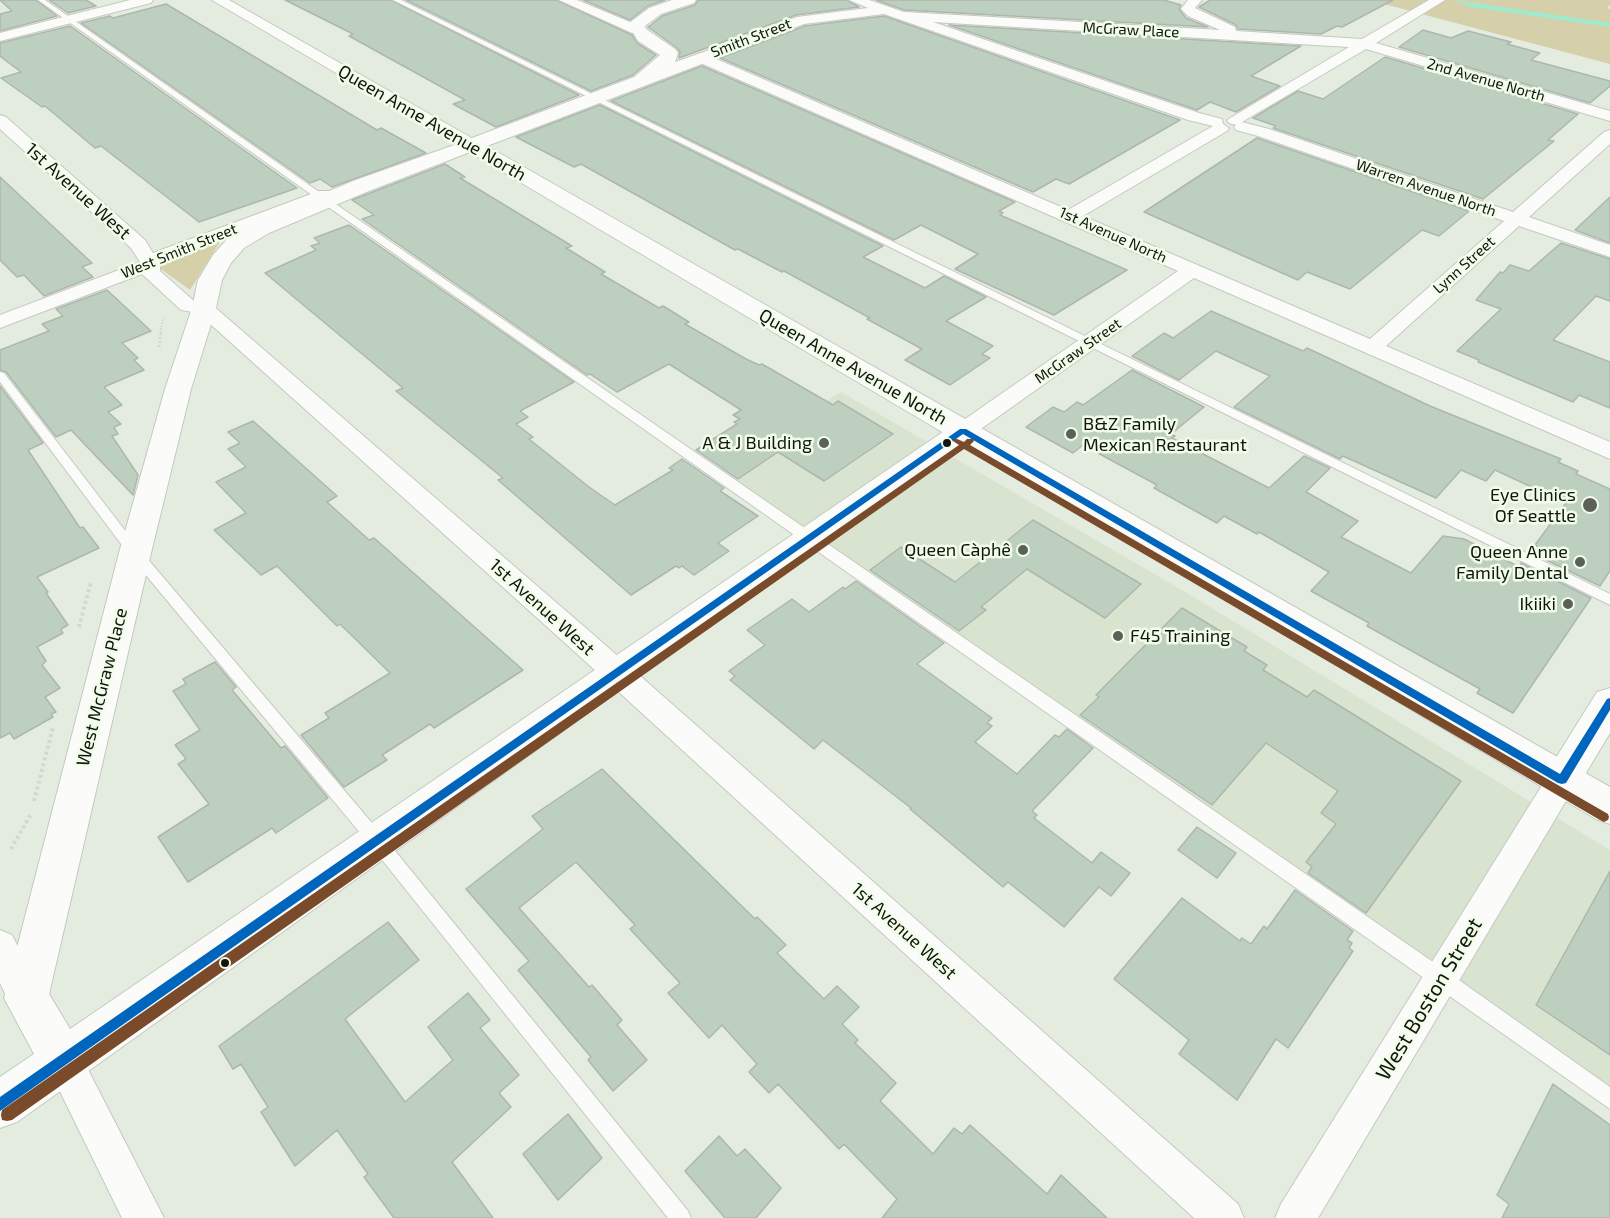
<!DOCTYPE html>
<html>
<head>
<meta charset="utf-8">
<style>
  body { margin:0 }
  canvas { display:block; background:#e4ece0 }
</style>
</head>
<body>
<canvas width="1610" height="1218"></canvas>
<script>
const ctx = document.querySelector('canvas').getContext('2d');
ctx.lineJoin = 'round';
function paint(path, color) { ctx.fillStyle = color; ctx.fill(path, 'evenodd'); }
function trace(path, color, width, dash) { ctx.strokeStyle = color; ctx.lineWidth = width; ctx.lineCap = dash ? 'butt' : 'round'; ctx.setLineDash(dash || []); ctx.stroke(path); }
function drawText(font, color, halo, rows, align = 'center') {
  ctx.font = font + ' "Exo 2",sans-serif'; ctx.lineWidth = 5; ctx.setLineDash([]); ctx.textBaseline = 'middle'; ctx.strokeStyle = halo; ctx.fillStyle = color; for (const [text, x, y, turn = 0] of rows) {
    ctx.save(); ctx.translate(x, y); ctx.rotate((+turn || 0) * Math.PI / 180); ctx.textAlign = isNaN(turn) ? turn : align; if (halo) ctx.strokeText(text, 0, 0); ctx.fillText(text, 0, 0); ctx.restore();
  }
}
const built = new Path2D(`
  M841,392L1182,590L1610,850V1096L719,468Z`);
const green = new Path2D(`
  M1369,0H1610V5L1607,8L1610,9V64Z
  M218,239L220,242L190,290L158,267L165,259Z`);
const stream = new Path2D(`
  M1453,0L1610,23V27L1472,7Z`);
const building = new Path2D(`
  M0,0H36L57,16L0,31V14L12,11Z
  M49,0H86L96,6L68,13Z
  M285,0H391L579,95L496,127L453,104L465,100L349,36L353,34Z
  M406,0H557L632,35L637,43L656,55L633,75L591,91Z
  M583,0H665L648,6L630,20Z
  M698,0H847L859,7L796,15L679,58L680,52L677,48L648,27L662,16L695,5Z
  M876,0H1164L1181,5L1179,9L1186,18L1208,27L904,10Z
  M1210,0H1393L1342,27L1337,26L1321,34L1238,29L1236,25L1199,7Z
  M166,4L377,130L381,128L426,153L332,187L320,179L310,183L81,23L110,16L113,18Z
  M884,16L1180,120L1069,184L1056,179L1033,192L720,58L805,26Z
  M949,25L1301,46L1251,76L1280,86L1236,112L1210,102L1197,110Z
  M70,26L297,188L199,222L101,146L95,148L45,106L42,107L1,78L21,72L0,56V43Z
  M1423,30L1451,38L1468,31L1511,42L1507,44L1540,53L1531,60L1610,81V86L1590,103L1399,47Z
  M1385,57L1578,114L1548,140L1554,141L1483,199L1273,128L1276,126L1253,118L1298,91L1323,99Z
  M702,66L1015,202L999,211L1003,213L1000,215L1127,270L1054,315L955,269L978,254L921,225L894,240L611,101Z
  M600,105L883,246L863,257L925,288L944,276L986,297L946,321L993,346L982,354L990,358L950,385L905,360L922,349L867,319L870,318L784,271L782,272L738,249L735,250L581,164L574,167L516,137Z
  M1257,138L1469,211L1439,236L1422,230L1350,289L1307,272L1298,280L1144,212Z
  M445,164L465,177L460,178L572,246L566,248L605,272L601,274L659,308L663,306L689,322L685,324L746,359L759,365L762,364L833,405L838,401L893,434L824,481L778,452L738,479L696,450L737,424L734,422L740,419L733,415L741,410L669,364L617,392L590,374L587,375L362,219L374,215L352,200Z
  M0,177L92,263L82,267L93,277L44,296L24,275L17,277L0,260Z
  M1610,197V243L1575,230Z
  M349,225L574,382L520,411L528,417L516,424L533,437L529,439L589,487L615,505L673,470L669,468L682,459L724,488L720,491L758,516L718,543L729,551L694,575L682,566L679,568L676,566L631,595L498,480L503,478L396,391L403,388L265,273L316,250L311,246L320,243L314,238Z
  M1561,243L1610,259V301L1596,296L1553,340L1610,362V408L1579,395L1573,402L1478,362L1479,360L1457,351L1501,309L1476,300L1500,272L1503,273L1510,265L1529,271Z
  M107,290L151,331L122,343L138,358L134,360L144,370L104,387L122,405L108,412L121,424L114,427L118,434L112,436L138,475L133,495L71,430L56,437L6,372L0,370V350L49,331L42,324L63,316L56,309Z
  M1211,311L1303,351L1307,348L1430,406L1561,459L1558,462L1578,471L1576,474L1610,489V571L1600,586L1530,552L1531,550L1548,553L1535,545L1566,503L1495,470L1486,481L1461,470L1436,498L1343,456L1340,459L1234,407L1270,376L1216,351L1179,380L1132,356L1164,333L1173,338Z
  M1132,370L1204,407L1171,434L1175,436L1172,438L1269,488L1304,456L1330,468L1306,492L1358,521L1341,537L1411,573L1443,536L1464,539L1519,567L1521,563L1591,598L1513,713L1477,693L1480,689L1367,626L1369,623L1311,591L1329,572L1259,532L1257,534L1224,516L1217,523L1154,488L1157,485L1083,445L1073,453L1026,427L1053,407L1064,412L1077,402L1083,405Z
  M0,386L43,443L28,450L80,528L83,527L99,548L37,577L48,592L46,593L68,625L61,629L63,633L37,647L46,661L42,665L60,688L45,697L56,712L51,714L53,717L14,739L10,733L0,738Z
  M253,421L337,496L327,502L369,540L374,538L523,670L434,728L430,724L382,755L387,760L344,787L301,735L329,718L325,713L390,673L340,624L337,626L277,566L261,575L214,530L246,513L216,482L246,467L228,449L240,443L228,432Z
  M1033,520L1141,584L1105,618L1027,569L981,607L986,610L959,631L870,570L901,547L955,582Z
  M856,581L944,643L917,664L992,718L987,723L992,726L975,742L1017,774L1055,735L1059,737L1067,729L1093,748L1032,811L1037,815L1034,818L1092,863L1101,852L1130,873L1111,896L1099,887L1064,927L1008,882L1003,887L910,809L911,808L823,740L814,749L730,680L735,676L729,671L765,645L747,630L792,599L809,612L843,587L845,589Z
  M1182,608L1247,647L1244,651L1267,665L1263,670L1307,697L1314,690L1461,781L1366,913L1308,873L1312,867L1306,862L1336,824L1321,813L1338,791L1266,743L1212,805L1080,715L1099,697L1096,695Z
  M215,662L236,687L232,690L281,748L285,746L328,798L276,833L272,828L188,882L158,837L209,804L178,764L186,759L175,745L200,730L173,691L186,684L183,679Z
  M602,769L755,919L757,917L786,945L777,953L824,999L837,986L859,1007L842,1024L858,1040L855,1043L896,1083L880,1101L933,1154L954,1128L962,1134L970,1125L1047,1194L1061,1175L1107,1218H882L897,1199L844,1144L839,1149L778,1084L769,1093L749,1072L757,1064L722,1025L709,1038L668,993L680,983L630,929L635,925L576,862L519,908L589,987L592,985L622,1020L617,1025L647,1060L613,1091L588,1060L591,1057L518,970L529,961L466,889L543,829L532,816Z
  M1197,827L1236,853L1217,878L1178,850Z
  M1610,871V1055L1536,1005Z
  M1295,890L1353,931L1347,940L1352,943L1349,948L1353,951L1288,1048L1276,1039L1237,1100L1179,1054L1189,1040L1114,979L1182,898L1240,941L1242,938L1251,944L1264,926L1267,929Z
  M388,922L419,960L345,1019L405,1102L453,1060L428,1027L468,993L490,1020L480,1028L519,1075L499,1093L511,1107L452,1162L493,1218H394L364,1177L368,1174L337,1130L295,1166L261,1112L268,1107L241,1064L233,1069L219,1046Z
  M1553,1084L1610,1125V1218H1502L1509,1204L1497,1195Z
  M568,1114L602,1158L558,1200L523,1154Z
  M719,1136L737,1156L745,1149L781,1188L756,1218H725L685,1171Z`);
const pathFar2 = new Path2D(`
  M161,333L162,321L165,317`);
const pathFar1 = new Path2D(`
  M159,347L161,332`);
const path = new Path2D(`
  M79,627L91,582
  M34,801L53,727
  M11,849L31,814`);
const service = new Path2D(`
  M38,0H45L322,194V198H316Z
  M393,0H401L1610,594V605Z
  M324,200H330L1449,973L1610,1087V1109L324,204Z
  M0,372L4,373L140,550L383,836L688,1211L691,1218H668L371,846L130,556L0,382Z`);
const minor = new Path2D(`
  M130,0H153L151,3L0,41V33Z
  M212,0H229L477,141L479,145L471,150L465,149Z
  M559,0H577L642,27L644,30L642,33H632Z
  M849,0H869L904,12L1220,30L1188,16L1181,9L1188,0H1202L1195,8L1235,27L1236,31L1362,39L1429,0H1445L1376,43L1610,111V121L1366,49L1242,122L1269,129L1513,212L1604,132L1610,130V144L1529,217L1610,245V257L1519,226L1386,346L1610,442V459L1194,278L971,436L963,438L955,436L952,431L955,426L1178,271L696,61L694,58L696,55L797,17L868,8ZM884,14L1188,120L1213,126L1068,210L714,58L804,24ZM933,22L1349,47L1227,120L1229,123L1236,125L1234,127L1236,130L1258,136L1504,221L1370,339L1083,216L1227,131L1229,128L1223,124L1222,119L1199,113Z
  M0,115L6,117L145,240L153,253L319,191H331L334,195L331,199L170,259L160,266V271L194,301L211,304L595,636L1238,1204L1244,1218H1194L575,652L198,313L181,310L142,274L0,328V315L140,262L131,248L0,129Z
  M1562,767L1573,771L1577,780L1573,789L1318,1218H1275L1281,1204L1551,771Z
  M0,930L12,935L44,998L39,1010L26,1016L13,1010L0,983Z
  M64,1042L77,1048L164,1218H122L45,1061L51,1048Z`);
const tertiary = new Path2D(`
  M471,139L478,141L481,145L478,149L369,191L269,233L244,248L231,263L222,280L216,308L191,389L151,553L49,994L70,1029L953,425L963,422L973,425L977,431L973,437L80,1077L17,1122L0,1128V1077L34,1054L4,998L119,553L165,389L192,308L198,280L213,255L228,238L253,223L353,181Z
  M1610,688V733L1575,791L1562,796L1549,791L1543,780L1549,769L1597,692Z`);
const secondary = new Path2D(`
  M672,0H696L694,3L661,14L645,26L646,29L675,49L678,53L675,62L701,53L707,54L710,58L707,62L487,146L1610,787V824L1596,819L464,149L461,145L464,141L634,77L660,55L638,41L628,24L649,8Z`);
const bus1 = new Path2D(`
  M960,429H966L1560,774L1607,699L1610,698V710L1566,783L1562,784L1558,783L963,434L0,1111V1097Z`);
const bus2 = new Path2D(`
  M954,439H957L964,442L967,439H973L974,441L970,445L1608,814L1609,817L1608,820L1604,822L1600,820L964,449L12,1120L7,1121L2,1120L1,1115L2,1110L959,445L953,441Z`);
const markers = [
  [1071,434,6,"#5b6058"],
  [824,443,6,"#5b6058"],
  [947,443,5,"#11150f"],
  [1590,505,8,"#5b6058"],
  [1023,550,6,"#5b6058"],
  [1580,562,6,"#5b6058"],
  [1568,604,6,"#5b6058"],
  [1118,636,6,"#5b6058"],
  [225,963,5,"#11150f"]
];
const farStreetnames = [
  ["McGraw Place",1131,30,3],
  ["Smith Street",751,38,-21],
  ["2nd Avenue North",1486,80,16],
  ["Warren Avenue North",1426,188,19],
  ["1st Avenue North",1113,235,24],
  ["West Smith Street",179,251,-22],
  ["Lynn Street",1464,265,-42],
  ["McGraw Street",1078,351,-35]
];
const streetNames = [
  ["Queen Anne Avenue North",432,123,30],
  ["1st Avenue West",78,191,42],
  ["Queen Anne Avenue North",853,367,30],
  ["1st Avenue West",542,607,42],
  ["West McGraw Place",102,687,-76],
  ["1st Avenue West",904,931,42]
];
const poiNames = [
  ["B&Z Family",1083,424,"left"],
  ["Mexican Restaurant",1083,445,"left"],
  ["A & J Building",812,443],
  ["Eye Clinics",1576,495],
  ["Of Seattle",1576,516],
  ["Queen Càphê",1011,550],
  ["Queen Anne",1568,552],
  ["Family Dental",1568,573],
  ["Ikiiki",1556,604],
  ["F45 Training",1130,636,"left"]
];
const nearStreetnames = [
  ["West Boston Street",1429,999,-59]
];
paint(built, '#d8e4d0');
paint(green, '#d6d0aa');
paint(stream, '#9decd0');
paint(building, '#bdcfbf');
trace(building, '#afb6ae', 1.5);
trace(service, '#c4c9c0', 2);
trace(minor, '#c4c9c0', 2);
trace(tertiary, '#c4c9c0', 2);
trace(secondary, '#c4c9c0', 2);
trace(pathFar2, '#d4d6d2', 2, [1.5, 1.5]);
trace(pathFar1, '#d4d6d2', 3, [2, 2]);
trace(path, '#d4d6d2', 4, [3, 3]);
paint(service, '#fbfcfa');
paint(minor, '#fbfcfa');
paint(tertiary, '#fbfcfa');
paint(secondary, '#fbfcfa');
paint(bus1, '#0065bd');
paint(bus2, '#7a4b2a');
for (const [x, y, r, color] of markers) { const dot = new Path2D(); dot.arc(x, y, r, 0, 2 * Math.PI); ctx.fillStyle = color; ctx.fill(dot); trace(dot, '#f1fde9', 2); }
drawText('15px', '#11150f', '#f1fde9', farStreetnames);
drawText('18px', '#11150f', '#f1fde9', streetNames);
drawText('18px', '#11150f', '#f1fde9', poiNames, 'right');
drawText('21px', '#11150f', '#f1fde9', nearStreetnames);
</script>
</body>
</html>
